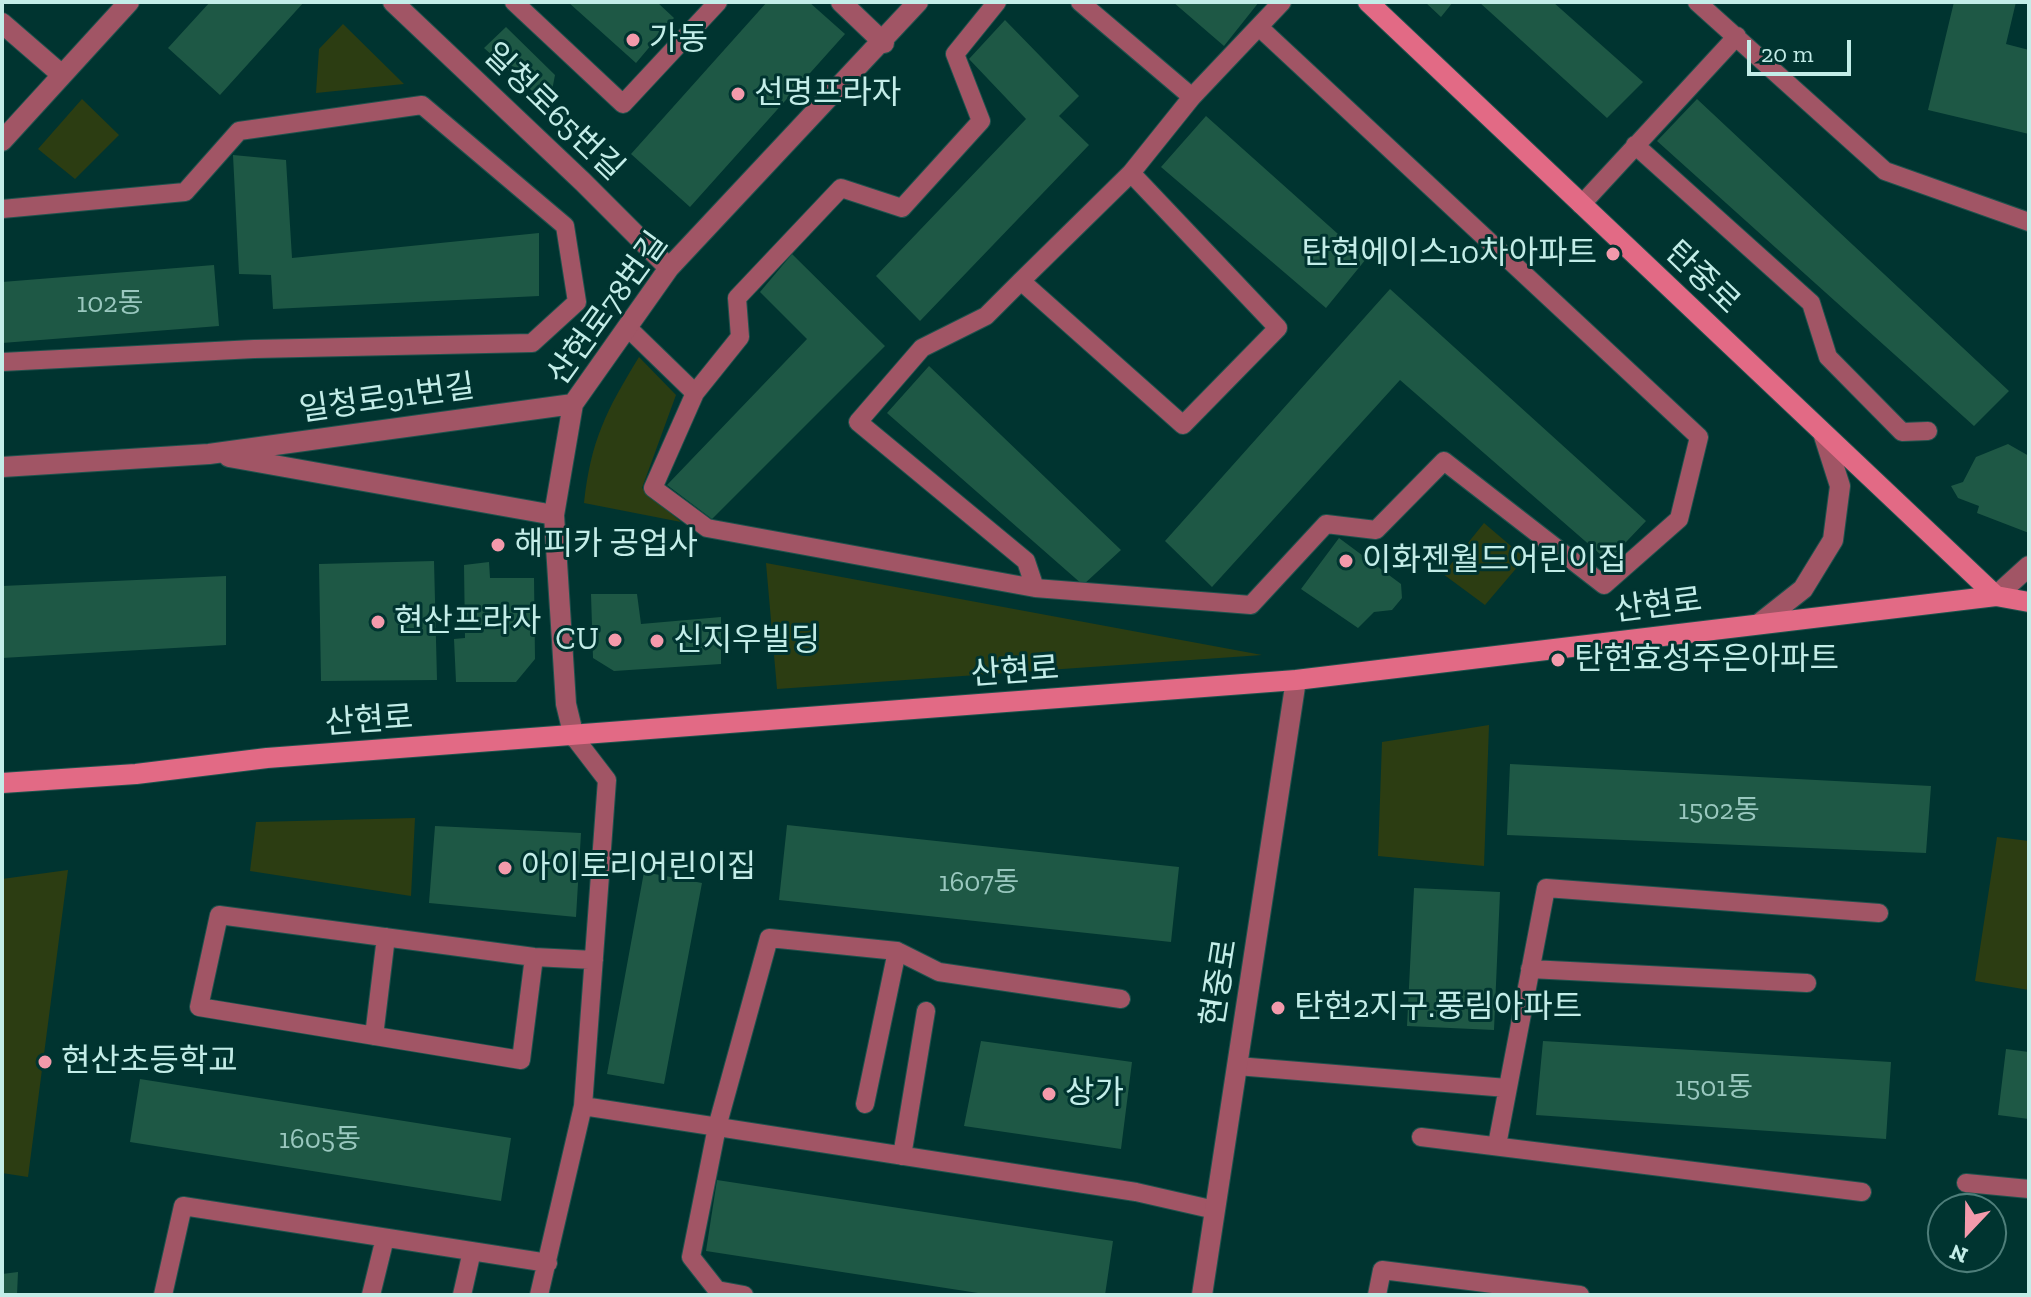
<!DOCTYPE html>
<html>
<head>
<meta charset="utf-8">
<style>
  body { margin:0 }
  #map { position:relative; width:2031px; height:1297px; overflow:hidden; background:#003430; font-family:"Zilla Slab",serif }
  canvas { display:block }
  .frame { position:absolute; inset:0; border:4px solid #c3ede8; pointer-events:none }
  .north { position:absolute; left:1927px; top:1193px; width:80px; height:80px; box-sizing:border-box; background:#003430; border:2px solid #4e7e7a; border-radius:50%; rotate:202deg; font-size:22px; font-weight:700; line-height:32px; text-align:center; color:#c3ede8 }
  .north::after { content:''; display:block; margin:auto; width:28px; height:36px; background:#f39aab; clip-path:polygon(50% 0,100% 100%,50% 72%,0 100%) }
  .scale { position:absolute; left:1747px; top:40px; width:104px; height:36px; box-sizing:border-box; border:4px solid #c3ede8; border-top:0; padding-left:10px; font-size:24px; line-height:28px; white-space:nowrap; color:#c3ede8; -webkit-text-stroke:6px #003430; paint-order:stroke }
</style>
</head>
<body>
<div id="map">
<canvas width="2031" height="1297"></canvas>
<div class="frame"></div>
<div class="north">N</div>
<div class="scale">20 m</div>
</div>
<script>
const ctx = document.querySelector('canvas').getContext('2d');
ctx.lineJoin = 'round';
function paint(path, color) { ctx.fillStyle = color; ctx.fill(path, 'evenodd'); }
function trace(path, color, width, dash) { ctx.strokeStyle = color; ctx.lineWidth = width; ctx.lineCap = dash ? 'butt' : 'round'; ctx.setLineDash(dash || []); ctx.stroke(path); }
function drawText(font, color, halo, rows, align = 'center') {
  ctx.font = font + ' "Zilla Slab","Noto Sans KR",serif'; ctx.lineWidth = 6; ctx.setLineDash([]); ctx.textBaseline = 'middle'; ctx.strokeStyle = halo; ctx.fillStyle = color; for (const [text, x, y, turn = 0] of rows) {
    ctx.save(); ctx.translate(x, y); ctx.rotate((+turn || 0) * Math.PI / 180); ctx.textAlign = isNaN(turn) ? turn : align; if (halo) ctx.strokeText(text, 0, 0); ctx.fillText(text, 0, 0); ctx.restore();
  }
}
const green = new Path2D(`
  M343,24L404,84L316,93L319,49Z
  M82,99L119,135L75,179L38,149Z
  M639,357L676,395L642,488L681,522L584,503C591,440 606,411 639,357Z
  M1484,523L1525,558L1485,605L1443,574Z
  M766,563L1262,655L777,689Z
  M1489,725L1484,866L1378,856L1382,742Z
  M415,818L411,896L250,871L256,822Z
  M1997,837L2029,841V990L1975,981Z
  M68,870L28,1177L2,1173V879Z`);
const building = new Path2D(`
  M210,2H304L220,95L168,48Z
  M568,2H657L674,18L636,63Z
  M767,2H809L845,34L690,207L631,154Z
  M1173,2H1259L1224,46Z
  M1425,2H1453L1441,17Z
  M1479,2H1553L1643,82L1607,118Z
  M1954,2H2016L2006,44L2029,50V134L1928,110Z
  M1005,20L1079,96L1059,116L1089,145L920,321L876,276L1026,119L969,59Z
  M506,27L555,75L549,106L484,48Z
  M1697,99L2009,391L1974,426L1657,141Z
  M1206,116L1366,259L1326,308L1161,167Z
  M233,155L286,160L292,258L539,233V296L273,309L271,275L239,274Z
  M792,254L885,346L712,519L667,485L807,339L760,292Z
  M214,265L219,326L2,343V282Z
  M1390,289L1646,521L1608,561L1400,380L1212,587L1165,541Z
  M929,366L1121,550L1083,585L887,413Z
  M2008,444L2029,456V533L1977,513L1979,506L1958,498L1951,486L1963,482L1976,457Z
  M1339,538L1401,584L1402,598L1392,610L1374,612L1358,628L1301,589Z
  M434,561L437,680L321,681L319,564Z
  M489,562L490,578H534L535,659L516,682H456L454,639L465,638L464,565Z
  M226,576V645L2,658V586Z
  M591,594H637L641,624L721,617V664L614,671L593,658Z
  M1510,764L1931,786L1926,853L1507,835Z
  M787,825L1179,867L1171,942L779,900Z
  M435,826L581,833L576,917L429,903Z
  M644,872L702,883L664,1084L607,1074Z
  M1414,888L1500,892L1494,1030L1407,1026Z
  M981,1041L1132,1062L1121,1149L964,1126Z
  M1543,1041L1891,1062L1886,1139L1536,1115Z
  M2006,1049L2029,1052V1119L1998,1115Z
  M140,1079L511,1138L501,1201L130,1142Z
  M717,1180L1113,1241L1105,1295H991L706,1251Z
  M18,1272L17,1295H2V1274Z`);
const service = new Path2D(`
  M514,2L623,104L718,2
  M1080,2L1192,97
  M1697,2L1885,171L2029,222
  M1635,145L1811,303L1828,357L1902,432L1928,431
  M1581,205L1737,36
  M2,209L185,192L239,131L422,105L565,226L577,302L532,343L254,349L2,362
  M1021,281L1183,425L1278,328L1131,173
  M627,327L695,393L653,488L707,528L1035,588L1251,605L1326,524L1376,530L1444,461L1604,585L1679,519L1699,437L1259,27
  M695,393L740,337L737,298L841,188L902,208L981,121L955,54L997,2
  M1035,588L1026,561L858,422L922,348L986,316L1021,281L1131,173L1192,97L1282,2
  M534,957L521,1060L199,1007L219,915L534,957L594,960
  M1530,969L1807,983
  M374,1036L386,937
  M1237,1066L1507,1088
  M865,1104L897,951
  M583,1106L1136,1192L1215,1210
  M1421,1137L1862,1192
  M1497,1145L1546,888L1879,913
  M902,1156L926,1011
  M1966,1183L2029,1189
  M163,1295L183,1206L548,1263
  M371,1295L385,1238
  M462,1295L472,1251
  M539,1295L583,1106L607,780L574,737
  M744,1295L717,1290L691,1257L717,1127L769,938L897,951L939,972L1121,999
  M1377,1295L1382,1270L1580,1295`);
const minor = new Path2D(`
  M393,2L583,182L669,268
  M841,2L884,43
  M2,23L62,75
  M2,141L129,2
  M229,457L554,515
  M2,467L209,454L573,404
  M1996,596L2029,566
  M574,737L566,704L554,515L573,404L669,268L918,2`);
const tertiary = new Path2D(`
  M1760,623L1803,589L1833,540L1840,486L1824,436
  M1202,1295L1296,680`);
const secondary = new Path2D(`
  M1368,2L1996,596
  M2,783L136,774L267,758L1296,680L1996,596L2029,602`);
const markers = [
  [633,40,8,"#f39aab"],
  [738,94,8,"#f39aab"],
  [1613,254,8,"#f39aab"],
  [498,545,8,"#f39aab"],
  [1346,561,8,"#f39aab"],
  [378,622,8,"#f39aab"],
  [615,640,8,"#f39aab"],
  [657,641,8,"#f39aab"],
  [1558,660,8,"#f39aab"],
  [505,868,8,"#f39aab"],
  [1278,1008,8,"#f39aab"],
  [45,1062,8,"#f39aab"],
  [1049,1094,8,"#f39aab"]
];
const numberNames = [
  ["102동",110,304],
  ["1502동",1719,811],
  ["1607동",979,883],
  ["1501동",1714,1088],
  ["1605동",320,1140]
];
const poiNames = [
  ["가동",649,40],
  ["선명프라자",754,94],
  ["탄현에이스10차아파트",1597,254,"right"],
  ["해피카 공업사",514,545],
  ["이화젠월드어린이집",1362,561],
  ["현산프라자",394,622],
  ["CU",599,640,"right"],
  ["신지우빌딩",673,641],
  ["탄현효성주은아파트",1574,660],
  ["아이토리어린이집",521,868],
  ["탄현2지구.풍림아파트",1294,1008],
  ["현산초등학교",61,1062],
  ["상가",1065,1094]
];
const streetNames = [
  ["일청로65번길",553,112,44],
  ["탄중로",1702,278,44],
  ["산현로78번길",608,309,-54],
  ["일청로91번길",387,399,-8],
  ["산현로",1658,606,-7],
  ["산현로",1015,672,-4],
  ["산현로",369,721,-4],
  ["현중로",1220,983,-81]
];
paint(green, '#2c3d12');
paint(building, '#1e5845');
trace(service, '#1f524d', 20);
trace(minor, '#1f524d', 22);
trace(tertiary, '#1f524d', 22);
trace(secondary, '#1f524d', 22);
trace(service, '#a15565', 18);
trace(minor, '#a15565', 20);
trace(tertiary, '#a15565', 20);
trace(secondary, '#e26a85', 20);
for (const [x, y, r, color] of markers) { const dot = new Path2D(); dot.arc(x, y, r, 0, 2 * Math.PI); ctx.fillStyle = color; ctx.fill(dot); trace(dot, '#003430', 3); }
drawText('28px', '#9ac8bf', null, numberNames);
drawText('32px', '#c3ede8', '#003430', poiNames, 'left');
drawText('32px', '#c3ede8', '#003430', streetNames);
</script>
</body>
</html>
